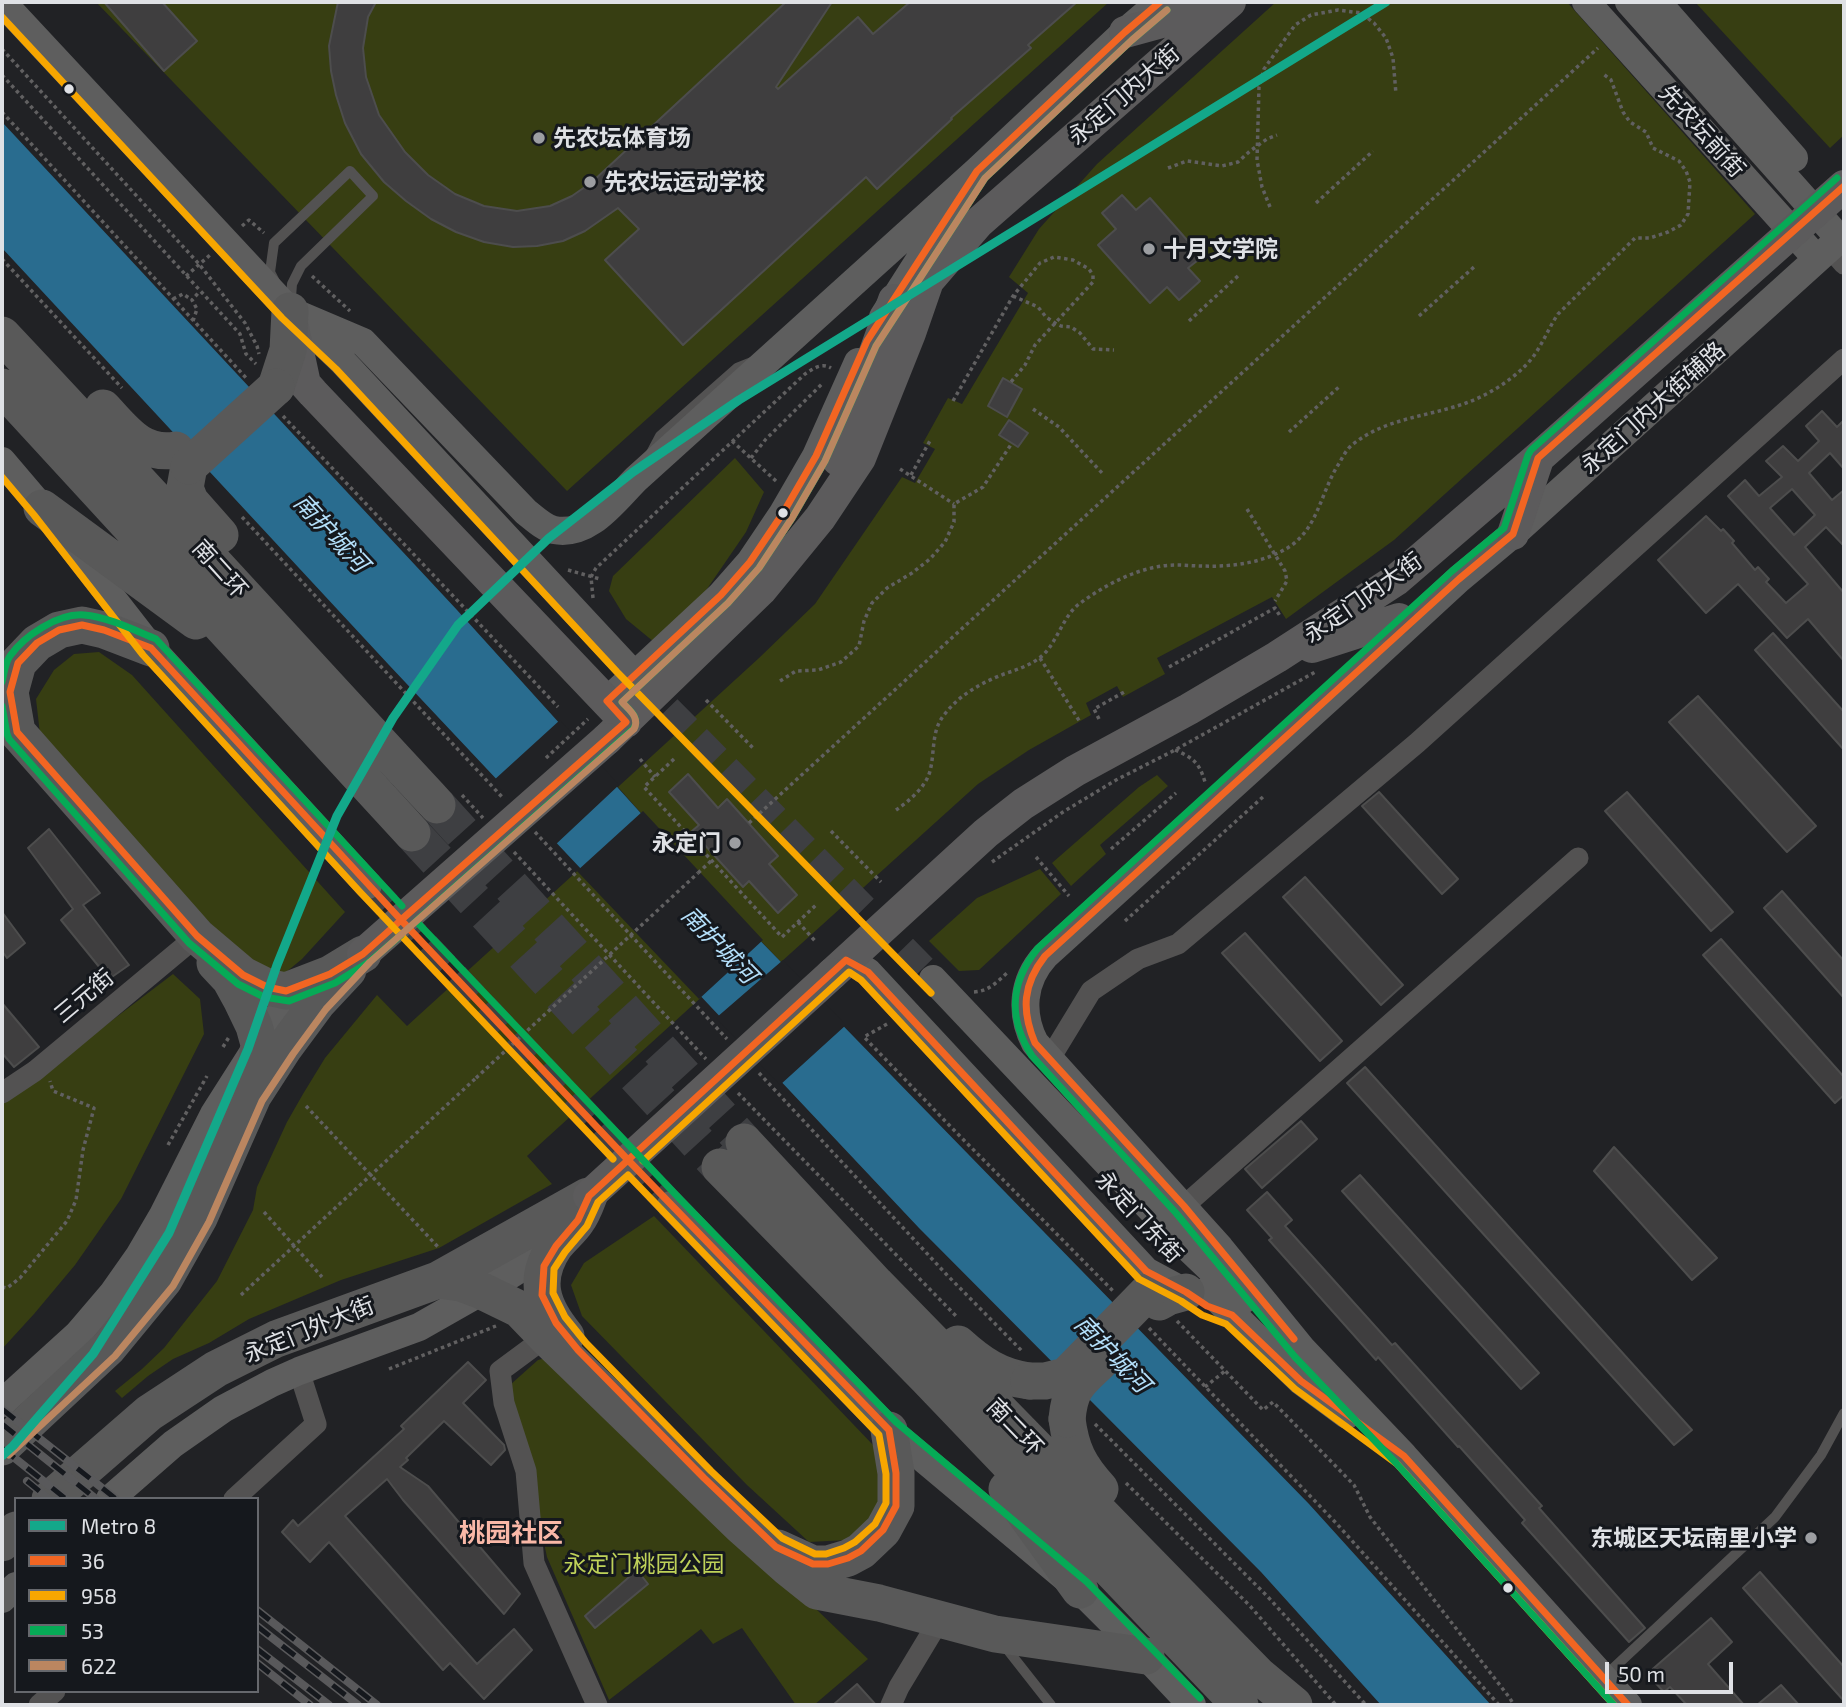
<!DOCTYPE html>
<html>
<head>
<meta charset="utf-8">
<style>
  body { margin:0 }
  #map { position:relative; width:1846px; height:1707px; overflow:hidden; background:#212225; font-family:"Exo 2",sans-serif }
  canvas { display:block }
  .frame { position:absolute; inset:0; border:4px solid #dfe1e5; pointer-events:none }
  .legend { position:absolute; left:14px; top:1497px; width:245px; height:196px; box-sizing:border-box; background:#15181d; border:2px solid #66686d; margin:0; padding:9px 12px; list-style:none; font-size:21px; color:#dfe1e5 }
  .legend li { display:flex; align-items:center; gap:14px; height:35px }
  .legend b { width:35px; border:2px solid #66686d }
  .scale { position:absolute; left:1605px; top:1662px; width:128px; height:32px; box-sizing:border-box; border:4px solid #dfe1e5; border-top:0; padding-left:9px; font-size:21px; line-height:24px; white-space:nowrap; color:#dfe1e5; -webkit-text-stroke:5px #15181d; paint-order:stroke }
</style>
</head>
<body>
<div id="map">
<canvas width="1846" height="1707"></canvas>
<div class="frame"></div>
<ul class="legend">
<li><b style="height:9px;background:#13a88a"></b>Metro 8</li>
<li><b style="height:9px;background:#f26522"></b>36</li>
<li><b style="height:9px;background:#f7a600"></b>958</li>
<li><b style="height:9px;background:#06aa56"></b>53</li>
<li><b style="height:9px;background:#bb8660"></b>622</li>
</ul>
<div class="scale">50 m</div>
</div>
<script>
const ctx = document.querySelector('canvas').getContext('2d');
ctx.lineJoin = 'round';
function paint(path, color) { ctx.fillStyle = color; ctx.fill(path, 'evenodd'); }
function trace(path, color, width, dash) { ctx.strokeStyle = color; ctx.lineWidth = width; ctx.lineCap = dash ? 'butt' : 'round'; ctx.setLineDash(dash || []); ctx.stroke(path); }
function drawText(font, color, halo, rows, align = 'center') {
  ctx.font = font + ' "Exo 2","Noto Sans SC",sans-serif'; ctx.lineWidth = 6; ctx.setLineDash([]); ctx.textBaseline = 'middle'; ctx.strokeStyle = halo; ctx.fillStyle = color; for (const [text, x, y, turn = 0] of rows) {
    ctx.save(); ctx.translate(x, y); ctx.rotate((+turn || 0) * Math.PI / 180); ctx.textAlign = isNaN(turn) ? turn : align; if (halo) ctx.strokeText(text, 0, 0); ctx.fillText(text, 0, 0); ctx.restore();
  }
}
const green = new Path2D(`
  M96,2H1109L567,491Z
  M1276,2H1567L1755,214L1394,540L1286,619L1272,597L1157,658L1165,674L1123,697L1117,686L1086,703L1091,715L1029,750L978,784L781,962L762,942L527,1156L552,1184L439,1248L341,1280L249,1319L209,1343L173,1359L148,1376L122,1398L115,1391L142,1369L164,1348L217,1281L253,1210L257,1187L287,1122L303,1094L325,1058L377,995L407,1026L641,813L618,787L759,658L815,604L902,477L915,483L935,449L923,443L948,398L962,404L1028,293L1009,277L1039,229L1097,164Z
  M1695,2H1844V135L1830,148Z
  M735,458L764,492L746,532L696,605L654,642L626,619L609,591L613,576Z
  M99,652L132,675L345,912L302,959L285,973L253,968L100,808L40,734L36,699L54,670L74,654Z
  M1157,775L1168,786L1100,845L1106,854L1071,886L1052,863L1139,787Z
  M1040,869L1061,894L979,970L959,971L929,941L977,898Z
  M173,974L200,999L204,1034L121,1199L75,1265L34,1314L2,1349V1104Z
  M654,1216L874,1446L888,1483L876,1520L847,1540L809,1542L747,1485L582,1316L571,1285L584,1263Z
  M553,1356L868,1659L814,1705H796L742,1628L713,1644L701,1629L609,1700L547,1557L510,1385L538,1360Z`);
const water = new Path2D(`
  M2,122L457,610L704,883L1309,1504L1491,1705H1381L1261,1572L919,1228L389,665L2,248Z`);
const pier = new Path2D(`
  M560,720L619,785L554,846L493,781Z
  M643,811L763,940L699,999L577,871Z
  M783,960L846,1025L780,1085L716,1018Z`);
const building = new Path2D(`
  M104,2H162L197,41L164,71Z
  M338,2H376L368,17L363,48L366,77L379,115L405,152L428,175L455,194L484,206L517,211L550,206L572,196L592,182L786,2H832L776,87L778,89L858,17L873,34L910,2H1077L1028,45L1031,48L951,118L952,119L877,189L866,177L683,345L605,260L639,229L618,208L585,231L563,241L537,246L513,247L484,242L456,232L431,219L406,201L384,182L361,154L345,123L336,95L331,71L329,46Z
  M1122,195L1136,210L1150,198L1202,257L1188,268L1200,281L1179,300L1167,287L1150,303L1098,245L1116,229L1102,213Z
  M1003,378L1022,389L1007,417L988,406Z
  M1822,411L1837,427L1844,420V469L1830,453L1809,473L1832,500L1844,490V546L1826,527L1805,547L1844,593V661L1808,619L1787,638L1738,584L1706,613L1658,560L1706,516L1721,531L1723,529L1734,541L1732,543L1755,570L1758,567L1769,579L1766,582L1786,603L1808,584L1728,496L1745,480L1759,496L1782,477L1766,461L1783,446L1798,461L1819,441L1806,426ZM1792,489L1815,515L1794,535L1770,508Z
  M1009,420L1028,433L1018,447L999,435Z
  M1773,633L1844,712V750L1755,650Z
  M1698,696L1816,826L1787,852L1669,722Z
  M688,774L718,808L727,799L778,856L769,864L797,895L778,913L749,881L743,887L692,831L699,825L669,792Z
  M1379,792L1458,879L1442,894L1362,806Z
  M1627,792L1733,912L1711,931L1605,811Z
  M49,829L100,893L83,905L129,965L109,979L61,920L73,909L28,848Z
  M1305,877L1403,985L1381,1005L1283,897Z
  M1782,891L1844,961V998L1764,908Z
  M2,912L25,943L7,958L2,951Z
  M1245,933L1342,1041L1320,1061L1222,953Z
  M1721,939L1844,1077V1095L1835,1103L1703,955Z
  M2,1003L39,1047L14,1067L2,1053Z
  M1365,1067L1692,1430L1674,1445L1347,1083Z
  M1301,1121L1317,1139L1262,1188L1245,1169Z
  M1614,1147L1717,1258L1692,1280L1594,1171Z
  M1360,1175L1539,1373L1521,1389L1342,1191Z
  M1267,1192L1292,1220L1285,1226L1392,1345L1395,1343L1542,1506L1539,1508L1645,1628L1629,1642L1522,1523L1525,1520L1459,1446L1458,1447L1378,1357L1376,1360L1269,1240L1272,1238L1247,1210Z
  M468,1362L486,1380L463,1403L504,1445L505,1450L491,1465L444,1421L406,1458L408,1460L400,1467L428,1486L520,1594L504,1614L403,1500L387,1479L345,1516L477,1664L514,1629L532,1650L484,1699L450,1663L443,1670L329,1542L310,1562L282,1532L293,1520L298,1526L404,1429L401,1426Z
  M637,1570L648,1584L595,1628L585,1616Z
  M1760,1572L1844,1667V1701L1743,1588Z
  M1711,1618L1732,1642L1708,1664L1744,1705H1687L1670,1687L1664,1692L1647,1674Z
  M857,1684L876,1705H833Z
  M1781,1685L1799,1705H1757Z`);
const secondaryTunnel = new Path2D(`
  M638,679L933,979
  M368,885L671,1205`);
const highwayTunnel = new Path2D(`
  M437,805L744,1142
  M412,833L720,1167`);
const path = new Path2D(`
  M2,49L199,264L245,323L257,346L259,354
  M2,75L240,334L246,354L256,364
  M2,112L248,380
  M1168,168L1187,161L1222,166L1238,162L1250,151L1267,139L1277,135
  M1316,203L1373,151
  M1270,207L1262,187L1257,160L1259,87L1264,69L1295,25L1311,15L1338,10L1361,13L1374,23L1386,38L1393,58L1396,94
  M242,226L249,220L264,233
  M2,259L122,388
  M186,276L210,255
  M312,276L350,311
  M1013,296L1038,307L1046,317L1055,323L1061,326L1071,327L1080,333L1093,349L1114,350
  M173,299L183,294L192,300
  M1419,316L1474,267
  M193,321L197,309L192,300L200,291
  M1189,321L1239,275
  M953,401L1013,296L1040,263L1054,257L1073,260L1089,269L1093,275V282L1035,345L1025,365L1011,382
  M1033,409L1059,427L1103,474
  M283,416L558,707
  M1289,432L1340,386
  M732,441L776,481
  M751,458L766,439L823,383
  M900,469L954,504
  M911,475L931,439
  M1247,509L1285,571L1287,581L1275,601
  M242,517L503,798
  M568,570L600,579
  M593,598L591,577L596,568L805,374C813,369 821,362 831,368
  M1040,658L1080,722
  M1169,667L1275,608L1280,616
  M780,681L796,671L818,670L841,662L859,646L864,621L872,603L887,588L912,573L930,559L945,542L954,522V504L983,487L1012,443
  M706,700L753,748
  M1099,719L1094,709L1126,691
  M1175,750C1193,758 1199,762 1205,782
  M640,759L655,777
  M674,759L644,787L782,937L816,905
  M462,795L483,818
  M896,810C909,801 926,787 930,771C935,752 931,731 944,715C959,695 981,683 1004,674C1016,670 1028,666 1038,659C1057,646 1061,618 1079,604C1106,584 1142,565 1176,565C1185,565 1194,566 1202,566C1228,567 1256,564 1280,552C1319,534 1319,493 1340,462C1343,456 1347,449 1352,445C1385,418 1427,417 1466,403C1486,396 1509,382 1524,367C1540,352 1546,332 1558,314L1635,238H1650L1668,232L1681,225L1688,214L1690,182L1686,171L1679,161L1653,148L1646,132L1630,122L1623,112L1611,80L1602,73
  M749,823L1598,48
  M831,831L881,882
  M535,832L727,1039
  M1111,849L1176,793
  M514,852L706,1059
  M1036,857L1069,896
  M992,862L1063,812L1116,780L1175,750L1317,671
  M698,873L711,861
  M1125,921L1264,796
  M798,922L816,942
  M974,992C989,991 997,982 1008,972
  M887,1024L864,1037L950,1126L1114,1292
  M223,1047L229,1037
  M759,1073L947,1275L1023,1352
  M738,1093L958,1318
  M306,1106L439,1248
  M168,1145L207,1076
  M264,1212L322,1277
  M2,1287L7,1288L20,1278L67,1221L76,1200L83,1150L94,1108L53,1091L50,1081
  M241,1295L476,1078
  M1177,1321L1263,1410L1273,1402L1354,1485L1370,1517L1509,1697L1514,1705
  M1149,1328L1337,1524L1499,1705
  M389,1369L496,1326
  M1205,1387L1225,1371
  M1095,1424L1268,1597L1366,1705
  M1126,1483L1250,1606L1336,1705`);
const lane = new Path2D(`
  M350,171L373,196L301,266L292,284L290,311L270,272L274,243Z
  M651,453L660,436L737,368L752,362
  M1003,1644L1051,1705
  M1605,1676L1775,1517L1821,1455L1844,1413`);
const street = new Path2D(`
  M1830,248L1844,264
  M1049,1060L1091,991L1138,959L1178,944L1417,743L1844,359
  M2,1093L35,1071L197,936
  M1184,1206L1578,858
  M546,1337L500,1371L504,1403L526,1471L534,1563L597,1705
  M234,1499L316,1424L299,1371
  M39,1705L55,1691
  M891,1705L899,1687L940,1619`);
const secondary = new Path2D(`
  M2,2L290,311L343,362L625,665
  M1586,2L1817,259
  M1629,2L1831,229
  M1657,2L1794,158
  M290,311L363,342L526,512C534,518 544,528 554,530C589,537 614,501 636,479L977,171L1125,32L1160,2
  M883,317L955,204
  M2,461L42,508L151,648L368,885
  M607,701L721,595L750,562L783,513L816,456L858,362
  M846,960L854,963L868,972L1146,1271L1183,1291
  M933,979L1180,1240L1243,1300
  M671,1205L889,1430L1080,1590L1146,1656L1192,1705
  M1208,1290L1301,1381L1347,1415
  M1291,1339L1303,1350L1404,1456L1628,1705
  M1303,1350L1220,1248L1035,1043C1020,1014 1022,981 1045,956L1357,673L1459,579L1513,534L1844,235
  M2,1403L78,1334L113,1293L139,1256L163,1215L214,1114L270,1026L303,984
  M110,1499L173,1444L223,1409L272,1383L299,1371L419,1327L507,1277L556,1246
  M2,1599L16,1586`);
const primary = new Path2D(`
  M1125,32L1220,6
  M293,328L305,384L313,393L626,722
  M838,460L860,393L894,300
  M1513,534L1538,459
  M1312,647L1399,619
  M607,739L761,590L820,518L860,458L910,333L928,281L978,223L1230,2
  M832,974L986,833L1023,804L1075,771L1189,709L1277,657L1396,580L1538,458L1844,186`);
const highway = new Path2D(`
  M2,335C148,490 292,649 437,805
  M2,387L412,833
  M276,387L288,350L290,311
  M103,408C124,430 141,456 176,450
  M189,466L185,488L190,501L220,535
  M42,508L196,621
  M151,648L104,630L82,625L59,630L37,643L18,663L10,692L17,732L197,936L243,975L267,987L286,991L330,974L363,954
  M215,963L230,979L241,999L254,1026L259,1044L253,1092
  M744,1142L876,1284L1258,1675L1294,1705
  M720,1167L927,1378L1240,1705
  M438,1280L461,1283L482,1291L519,1309L546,1337L741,1526L787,1567L817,1591L879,1603L995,1634L1146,1656
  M1159,1302L1168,1297L1186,1292
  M566,1336C542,1307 532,1280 555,1246C562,1237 571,1230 577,1221C583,1213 586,1204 589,1196
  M958,1344C980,1364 999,1377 1029,1381
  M1067,1419C1071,1450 1079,1466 1100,1489
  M2,1447L108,1348L164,1280L199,1218L253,1096L284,1048L318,1002L348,970
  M1007,1489L1080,1590
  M50,1499L149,1413L216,1369L276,1339L438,1280L588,1196
  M2,1543L16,1530
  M778,1548L813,1564H828L848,1558L861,1551L883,1530L896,1506V1473L889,1430`);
const rail = new Path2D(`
  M2,1409L116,1499
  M2,1424L96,1499
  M2,1448L66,1499
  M27,1481L49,1499
  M257,1610L377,1705
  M257,1626L358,1705
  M257,1649L329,1705
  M257,1663L310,1705`);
const pathBridge = new Path2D(`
  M546,758L588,719
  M476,1078L698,873`);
const primaryBridge = new Path2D(`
  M363,954L607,739
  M589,1196L832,974`);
const highwayBridge = new Path2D(`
  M189,466L276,387
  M1029,1381H1045L1066,1376L1149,1291
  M1067,1419C1070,1387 1078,1383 1100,1362`);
const bus1 = new Path2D(`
  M82,625L104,630L151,648L401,920L363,954L330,974L286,991L267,987L243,975L197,936L17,732L10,692L18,663L37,643L59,630Z
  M401,920L628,1160
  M401,920L626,722L607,701L721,595L750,562L783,513L816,456L867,341L977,171L1125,32L1160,2
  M628,1160L889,1430L896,1473V1506L883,1530L861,1551L848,1558L828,1564H813L776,1547L704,1478L578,1350L556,1323L542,1295L544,1266L556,1246L578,1220L589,1196Z
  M628,1160L846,960L868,972L1146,1271L1186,1292L1207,1306L1232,1315L1301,1381L1404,1456L1628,1705
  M1294,1339L1184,1206L1035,1043C1021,1010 1023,984 1045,956L1459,579L1513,534L1538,458L1844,186`);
const bus2 = new Path2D(`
  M2,17L282,318L336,369L617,672L931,993
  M2,477L34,515L143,655L360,892L613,1159
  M643,1161L849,972L861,980L1139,1279L1181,1301L1202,1315L1226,1324L1295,1389L1397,1464L1614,1705
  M628,1175L879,1435L886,1474V1503L875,1524L855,1542L844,1548L826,1554H815L782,1538L711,1471L586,1343L565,1317L553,1293L554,1269L565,1252L587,1226L598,1202Z`);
const bus3 = new Path2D(`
  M1167,10L1132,40L985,178L876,346L825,461L792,518L759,568L728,603L622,702C629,710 640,717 634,728L416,921L679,1198L896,1422L1087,1582L1200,1698
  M2,682C4,674 5,663 10,656C24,636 58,613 84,615C108,617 134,630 156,639L402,906
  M2,706L7,734L9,739L189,943L238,984L264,997L289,1001L335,983L369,962L401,935
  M1614,1705L1396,1463L1295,1357L1176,1213L1032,1056C1008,1019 1010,982 1038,948L1452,571L1504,528L1528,455L1531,450L1837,178`);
const bus4 = new Path2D(`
  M9,1455L115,1356L173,1286L209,1222L262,1101L293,1054L326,1009L370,962L634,729C640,717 629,710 622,702L728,603L759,568L792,518L825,461L876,346L985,178L1132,40L1167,10`);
const metro1 = new Path2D(`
  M2,1456L13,1446L93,1354L169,1233L248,1049L277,965L337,816L393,718L458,625L549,538L633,472L739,400L1386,2`);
const markers = [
  [69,89,6,"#dfe1e5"],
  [539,138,7,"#9c9ea2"],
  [590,182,7,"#9c9ea2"],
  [1149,249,7,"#9c9ea2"],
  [783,513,6,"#dfe1e5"],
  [735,843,7,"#9c9ea2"],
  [1811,1538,7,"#9c9ea2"],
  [1508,1588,6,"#dfe1e5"]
];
const streetNames = [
  ["永定门内大街",1124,95,-41],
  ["先农坛前街",1702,131,48],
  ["永定门内大街辅路",1653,408,-42],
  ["南二环",220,569,48],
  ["永定门内大街",1363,598,-35],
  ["三元街",84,996,-40],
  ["永定门东街",1139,1217,47],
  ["永定门外大街",309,1330,-22],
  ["南二环",1015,1427,46]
];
const poiNames = [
  ["先农坛体育场",553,138],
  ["先农坛运动学校",604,182],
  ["十月文学院",1163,249],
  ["永定门",721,843,"right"],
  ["东城区天坛南里小学",1797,1538,"right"]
];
const parkNames = [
  ["永定门桃园公园",644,1564]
];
const waterNames = [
  ["南护城河",331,533,47],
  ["南护城河",719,945,46],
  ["南护城河",1112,1354,46]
];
const quarterNames = [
  ["桃园社区",511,1533]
];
paint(green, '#373e12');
paint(water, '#296c8f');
paint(pier, '#212225');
paint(building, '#3f3e3f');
trace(building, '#4d4d4d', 2);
trace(secondaryTunnel, '#3e3f42', 28, [28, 14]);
trace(highwayTunnel, '#3e3f42', 37, [37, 18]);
trace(path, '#616061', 3.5, [3.5, 3.5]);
trace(lane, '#535252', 10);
trace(street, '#535252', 21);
trace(secondary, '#5e5e5e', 28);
trace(primary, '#5c5b5c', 32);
trace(highway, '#595959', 37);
trace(rail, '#59595b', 8);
trace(rail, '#15181d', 5, [16]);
trace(pathBridge, '#616061', 3.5, [3.5, 3.5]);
trace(primaryBridge, '#5c5b5c', 32);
trace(highwayBridge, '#595959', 37);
trace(bus1, '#f26522', 7);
trace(bus2, '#f7a600', 7);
trace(bus3, '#06aa56', 7);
trace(bus4, '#bb8660', 7);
trace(metro1, '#13a88a', 9);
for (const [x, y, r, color] of markers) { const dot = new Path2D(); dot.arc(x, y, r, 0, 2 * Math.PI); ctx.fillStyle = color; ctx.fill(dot); trace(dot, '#15181d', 2.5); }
drawText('23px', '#dfe1e5', '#15181d', streetNames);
drawText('bold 23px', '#dfe1e5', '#15181d', poiNames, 'left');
drawText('23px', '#bfd259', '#15181d', parkNames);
drawText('italic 24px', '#b4dffa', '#15181d', waterNames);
drawText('bold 26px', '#f9b8a7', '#15181d', quarterNames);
</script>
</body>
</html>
